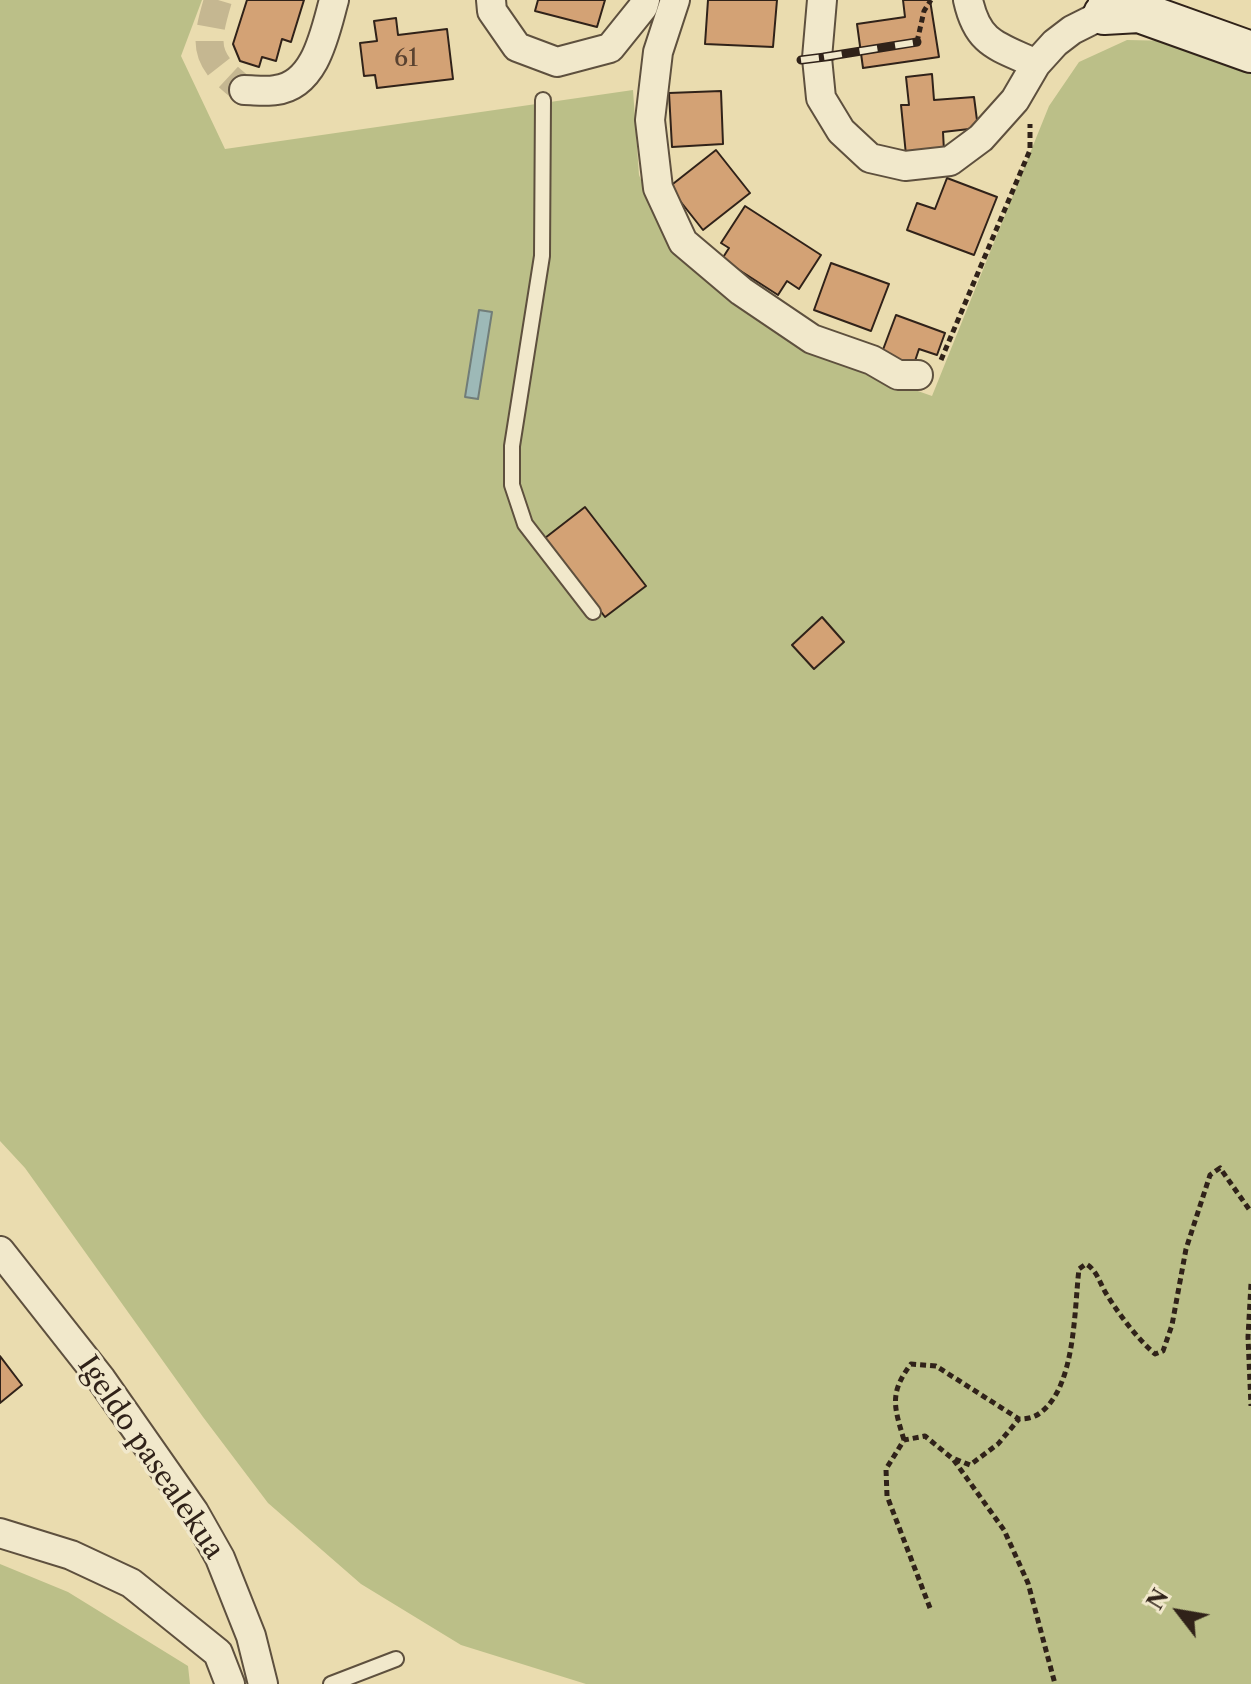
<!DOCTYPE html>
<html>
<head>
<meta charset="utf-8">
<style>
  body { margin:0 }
  #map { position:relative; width:1251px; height:1684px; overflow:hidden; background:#eadcaf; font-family:"Libre Caslon Text",serif }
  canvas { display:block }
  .north { position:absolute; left:1139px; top:1572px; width:80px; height:80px; -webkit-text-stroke:6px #f1e8cb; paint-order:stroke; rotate:301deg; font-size:22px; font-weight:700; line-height:32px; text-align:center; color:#302219 }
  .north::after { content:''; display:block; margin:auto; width:28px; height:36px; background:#302219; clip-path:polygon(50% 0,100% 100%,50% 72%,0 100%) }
</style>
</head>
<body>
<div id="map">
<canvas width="1251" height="1684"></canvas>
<div class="north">N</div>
</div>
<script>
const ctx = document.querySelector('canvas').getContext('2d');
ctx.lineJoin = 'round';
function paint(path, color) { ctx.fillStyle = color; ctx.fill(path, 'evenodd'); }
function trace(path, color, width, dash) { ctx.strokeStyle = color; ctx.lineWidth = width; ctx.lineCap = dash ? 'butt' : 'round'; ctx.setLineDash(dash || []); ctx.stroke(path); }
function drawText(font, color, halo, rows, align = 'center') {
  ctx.font = font + ' "Libre Caslon Text",serif'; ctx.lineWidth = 7; ctx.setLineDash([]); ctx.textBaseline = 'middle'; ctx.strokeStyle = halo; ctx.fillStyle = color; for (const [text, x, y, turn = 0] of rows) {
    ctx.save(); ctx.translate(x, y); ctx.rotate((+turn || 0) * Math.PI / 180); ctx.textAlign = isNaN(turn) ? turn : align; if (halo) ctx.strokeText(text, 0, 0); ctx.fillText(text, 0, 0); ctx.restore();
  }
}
const green = new Path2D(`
  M0,0H202L181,56L225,149L633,90L639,175L668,245L818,356L932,396L1049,106L1079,62L1127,40L1174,41L1251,74V1684H586L461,1645L361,1584L268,1503L203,1417L25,1168L0,1141Z
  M0,1564L68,1592L188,1666L190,1684H0Z`);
const water = new Path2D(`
  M479,310L492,312L478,399L465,397Z`);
const building = new Path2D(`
  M247,0H304L291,42L282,39L276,61L262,57L259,67L240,61L233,44Z
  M538,0H605L597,27L535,11Z
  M708,0H777L773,47L705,44Z
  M903,0H930L939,57L863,68L857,24L905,17Z
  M396,18L398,35L447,29L453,79L377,88L375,75L364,76L360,43L377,41L374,21Z
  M932,74L934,100L974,97L978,128L943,132L944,151L906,155L901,105H909L906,77Z
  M721,91L723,144L672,147L669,93Z
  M716,150L750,193L703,230L669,187Z
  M947,178L997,197L974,255L907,230L917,203L935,209Z
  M745,206L821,255L799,289L787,281L778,295L722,259L729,248L721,243Z
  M831,263L889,284L871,331L814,310Z
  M896,315L945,333L937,355L919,349L913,367L881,355Z
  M585,507L646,586L605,617L545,538Z
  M822,617L844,642L814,669L792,645Z
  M0,1356L22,1385L0,1403Z`);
const streetTunnel = new Path2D(`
  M218,0C204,47 204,59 244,90`);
const path = new Path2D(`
  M917,42L924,11L931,0
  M941,360L1030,150V124
  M1251,1284L1248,1337L1251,1406
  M904,1440C894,1407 889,1393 911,1364L936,1366L1019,1419C1025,1419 1032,1418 1037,1415C1076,1391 1074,1310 1079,1269L1086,1264C1097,1270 1100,1284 1107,1295C1121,1317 1136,1337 1155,1354L1163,1351L1172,1325L1186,1249L1210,1175L1220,1168L1251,1212
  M955,1459L970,1465L998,1444L1019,1419
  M930,1608L887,1496L886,1469L904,1440L925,1436L953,1459L1004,1530L1028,1583L1055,1684`);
const lane = new Path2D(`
  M543,100L542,256L512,446V485L525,524L593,612
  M331,1684L396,1659`);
const street = new Path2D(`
  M491,0L492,11L517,47L557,62L610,48L643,7L645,0
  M675,0L658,52L650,120L658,188L683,242L741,291L812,339L872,360L898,375H918
  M822,0L817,58L821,98L841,131L870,158L905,166L950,161L981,138L1015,100L1036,64L1055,43L1072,30L1104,14L1103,0
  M968,0C978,45 998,46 1036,64
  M244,90C254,90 266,92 276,90C316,85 325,32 334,0
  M0,1251L101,1379L194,1512L220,1558L251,1636L263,1684
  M0,1533L71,1555L131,1583L218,1653L230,1684`);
const secondary = new Path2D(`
  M1104,14L1139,12L1251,52`);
const rail = new Path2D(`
  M824,57L917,42
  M801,60L833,56`);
const numberNames = [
  ["61",406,59]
];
const streetNames = [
  ["Igeldo pasealekua",150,1458,56]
];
paint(green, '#bbbf88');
paint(water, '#9db9b7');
trace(water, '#717d78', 2);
paint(building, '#d3a275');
trace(building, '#302219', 2);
trace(streetTunnel, '#c5b791', 28, [28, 14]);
trace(lane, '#5e503e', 18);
trace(street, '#5e503e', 32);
trace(secondary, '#302219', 44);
trace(path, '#302219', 5, [6, 4]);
trace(lane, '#f1e8cb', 14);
trace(street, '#f1e8cb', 28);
trace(secondary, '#f1e8cb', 40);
trace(rail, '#302219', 9);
trace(rail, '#f1e8cb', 6, [18]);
drawText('24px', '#594230', null, numberNames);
drawText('28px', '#302219', '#f1e8cb', streetNames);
</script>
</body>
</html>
